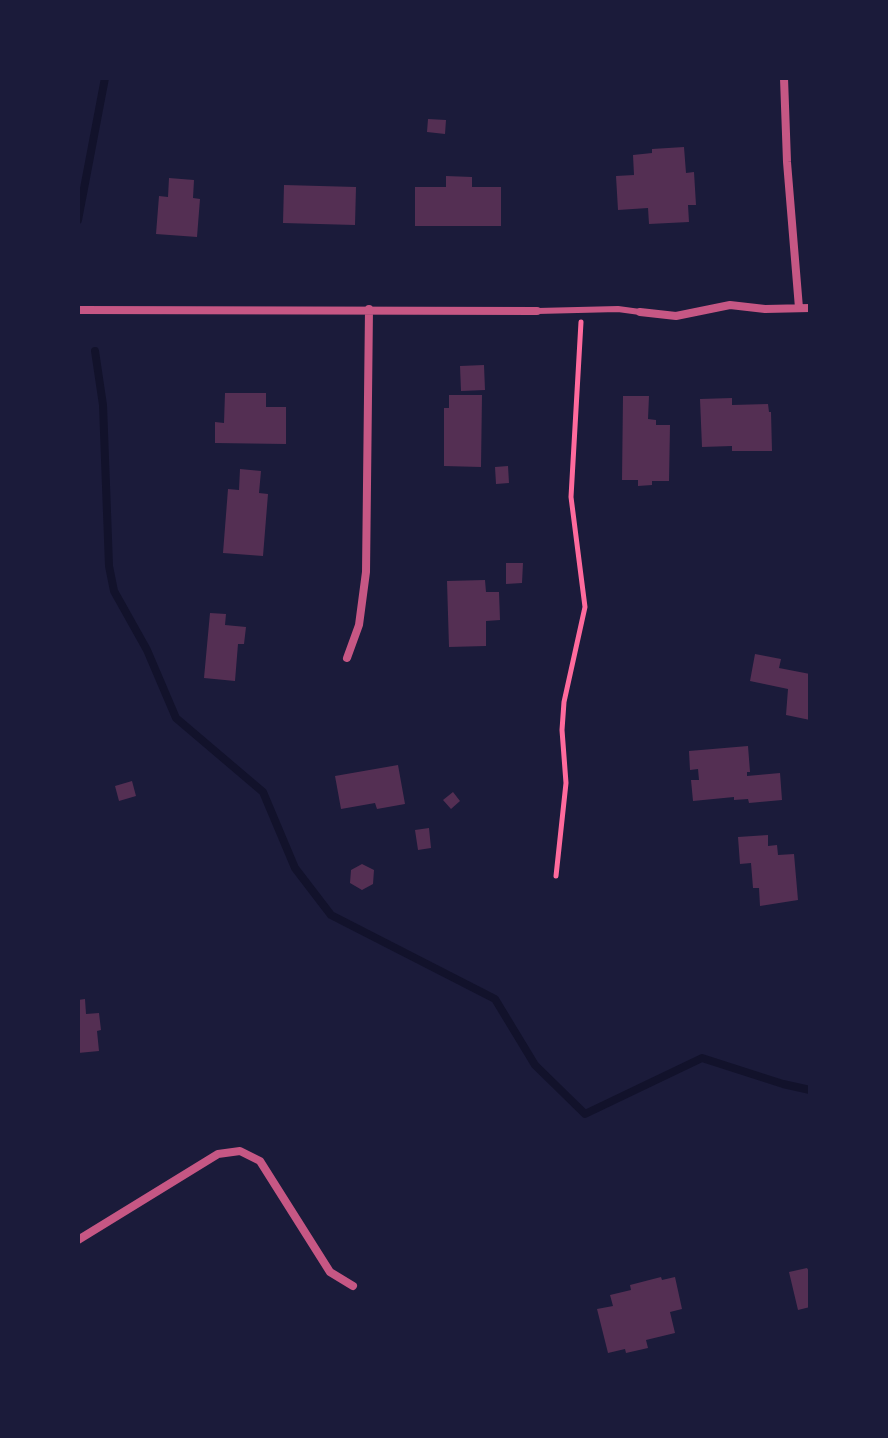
<!DOCTYPE html>
<html>
<head>
<meta charset="utf-8">
<style>
  body { margin:0 }
  #map { position:relative; width:888px; height:1438px; overflow:hidden; background:#1b1b3a; font-family:"Noto Sans",sans-serif }
  canvas { display:block }
  .frame { position:absolute; inset:0; border:80px solid #1b1b3a; pointer-events:none }
</style>
</head>
<body>
<div id="map">
<canvas width="888" height="1438"></canvas>
<div class="frame"></div>
</div>
<script>
const ctx = document.querySelector('canvas').getContext('2d');
ctx.lineJoin = 'round';
function trace(path, color, width, dash) { ctx.strokeStyle = color; ctx.lineWidth = width; ctx.lineCap = dash ? 'butt' : 'round'; ctx.setLineDash(dash || []); ctx.stroke(path); }
function paint(path, color) { ctx.fillStyle = color; ctx.fill(path, 'evenodd'); }
const stream = new Path2D(`
  M78,220L105,78
  M95,351L103,405L109,566L114,591L147,650L176,718L263,792L295,868L331,915L495,999L535,1065L585,1114L702,1058L783,1084L810,1090`);
const building = new Path2D(`
  M428,119L446,120L445,134L427,132Z
  M684,147L686,173L694,172L696,205H688L689,222L649,224L648,208L618,210L616,176L634,175L633,155L652,153V149Z
  M446,176L472,177V187H501V226H415V187H446Z
  M169,178L194,180L193,198L200,199L197,237L156,234L159,196L168,197Z
  M284,185L356,187L355,225L283,223Z
  M484,365L485,390L461,391L460,366Z
  M225,393H266V407H286V444L215,443V422L224,423Z
  M449,395H482L481,467L444,466V408H449Z
  M623,396H649L648,419L656,420V425H670L669,481H652V485L638,486V480H622Z
  M732,398V405L768,404L769,412H771L772,451H732V446L702,447L700,399Z
  M508,466L509,483L496,484L495,467Z
  M240,469L261,471L259,493L268,494L263,556L223,553L228,489L239,490Z
  M506,563H523L522,583L506,584Z
  M485,580L486,592H499L500,620L486,621V646L449,647L447,581Z
  M210,613L226,614L225,625L246,627L244,644H238L235,681L204,678Z
  M755,654L781,659L779,668L810,674V720L786,715L788,689L750,681Z
  M748,746L750,772H747V776L780,773L782,800L749,803L748,799L734,800V797L693,801L691,780H699L698,769L690,770L689,751Z
  M398,765L405,804L377,809L375,803L341,809L335,776Z
  M132,781L136,796L119,801L115,786Z
  M453,792L460,801L451,809L443,800Z
  M429,828L431,848L418,850L415,830Z
  M768,835V846L777,845L778,855L794,854L798,900L760,906L759,888H753L751,863L740,864L738,837Z
  M362,864L374,870L373,884L362,890L350,883L351,870Z
  M85,999L86,1014L99,1013L101,1030L97,1031L99,1051L78,1053V1000Z
  M807,1268L810,1273V1307L798,1310L789,1272Z
  M661,1277L662,1280L675,1277L682,1309L670,1312L675,1333L646,1340L648,1348L626,1353L625,1349L608,1353L597,1309L613,1306L610,1295L631,1290L630,1285Z`);
const path = new Path2D(`
  M556,876L566,783L562,730L564,702L585,607L571,497L581,322`);
const service = new Path2D(`
  M537,311L618,309L640,312`);
const minor = new Path2D(`
  M784,78L787,162L799,308
  M78,310L537,311
  M640,312L676,316L730,305L765,309L810,308
  M347,658L359,625L366,572L369,309
  M78,1240L218,1154L240,1151L260,1161L330,1272L353,1286`);
trace(stream, '#12122b', 8);
paint(building, '#542f53');
trace(path, '#ff6b9d', 5);
trace(service, '#c65784', 6);
trace(minor, '#c65784', 8);
</script>
</body>
</html>
